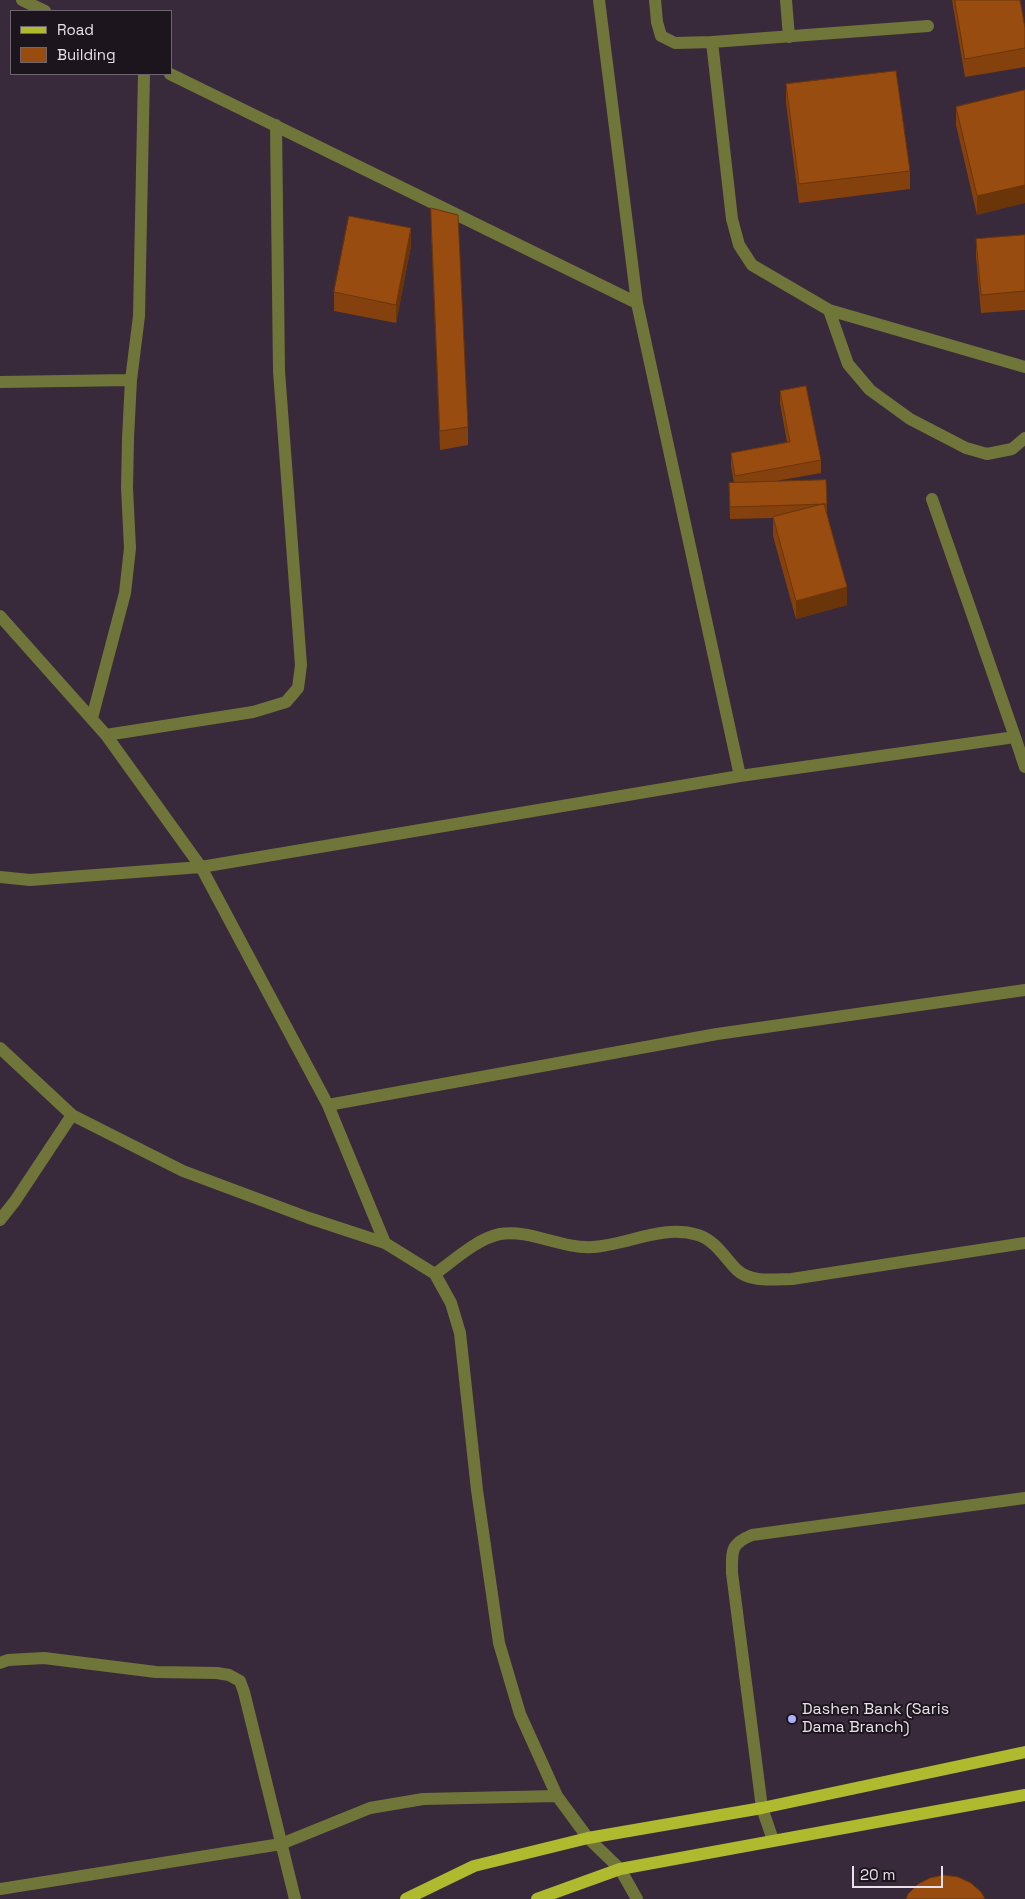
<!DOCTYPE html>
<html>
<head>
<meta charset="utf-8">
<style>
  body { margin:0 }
  #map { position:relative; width:1025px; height:1899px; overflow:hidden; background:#382a3a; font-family:"Space Grotesk",sans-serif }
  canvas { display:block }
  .legend { position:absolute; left:10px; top:10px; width:162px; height:65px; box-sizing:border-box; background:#1c151d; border:1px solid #6e666f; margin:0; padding:6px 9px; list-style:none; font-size:15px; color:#e9e0eb }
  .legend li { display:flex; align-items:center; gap:10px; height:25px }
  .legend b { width:25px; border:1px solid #6e666f }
  .scale { position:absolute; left:852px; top:1866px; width:91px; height:22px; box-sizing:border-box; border:2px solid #e9e0eb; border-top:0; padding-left:6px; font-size:15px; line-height:18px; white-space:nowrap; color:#e9e0eb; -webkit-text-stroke:4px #1c151d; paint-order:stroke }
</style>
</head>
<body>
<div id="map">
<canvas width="1025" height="1899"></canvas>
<ul class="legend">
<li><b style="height:6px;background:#b0ba2e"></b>Road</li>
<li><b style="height:14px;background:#994c0f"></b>Building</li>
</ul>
<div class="scale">20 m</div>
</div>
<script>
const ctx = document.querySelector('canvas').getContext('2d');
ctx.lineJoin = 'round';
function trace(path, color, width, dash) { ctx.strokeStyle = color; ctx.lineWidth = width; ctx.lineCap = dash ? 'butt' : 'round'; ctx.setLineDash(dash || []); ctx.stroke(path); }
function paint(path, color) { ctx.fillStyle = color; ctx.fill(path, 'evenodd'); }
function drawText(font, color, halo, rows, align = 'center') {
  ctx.font = font + ' "Space Grotesk",sans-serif'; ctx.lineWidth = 4; ctx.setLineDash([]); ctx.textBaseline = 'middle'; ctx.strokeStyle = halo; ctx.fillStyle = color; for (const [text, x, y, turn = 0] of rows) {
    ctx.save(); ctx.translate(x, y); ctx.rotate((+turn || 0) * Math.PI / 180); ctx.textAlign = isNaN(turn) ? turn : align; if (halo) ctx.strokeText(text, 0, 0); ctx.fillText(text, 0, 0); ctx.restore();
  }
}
const minor = new Path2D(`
  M22,0L45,11
  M655,0L657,22L661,36L675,43L712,42L928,26
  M786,0L789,37
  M712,42L732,219L739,245L752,265L829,310L1025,367
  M170,74L637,303L599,0
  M637,303L740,776
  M829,310L848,364L870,390L910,419L966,448L987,454L1012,449L1025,438
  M0,382L131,380
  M932,499L1015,737
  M0,616L106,735L201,867L740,776L1015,737L1025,767
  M92,718L125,593L130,548L127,488L128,438L131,380L139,316L144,74
  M106,735L253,712L286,702L298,688L301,665L279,371L276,125
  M0,877L30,880L201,867L328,1105L717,1034L1025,990
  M0,1048L72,1115L183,1171L309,1218L385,1243L435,1274L451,1303L460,1333L477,1490L499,1643L520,1714L557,1796L588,1838L620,1869L637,1899
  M328,1105L385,1243
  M0,1220L15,1201L72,1115
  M435,1274C453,1261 478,1238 500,1234C530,1229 561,1249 593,1247C628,1245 662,1224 698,1235C715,1240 725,1258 737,1270C751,1283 774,1279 792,1279L1025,1243
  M0,1663L8,1660L44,1658L156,1672L217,1673L229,1675L240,1681L244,1692L295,1899
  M773,1840L762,1808L732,1573C732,1551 730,1544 752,1535L1025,1498
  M0,1889L281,1844L370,1808L423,1799L557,1796`);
const major = new Path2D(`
  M406,1899L474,1866L588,1838L762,1808L1025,1752
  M537,1899L620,1869L1025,1795`);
const wall = new Path2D(`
  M952,0H1020L1025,28V67L965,77Z
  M786,84L910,171V189L799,203L786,103Z
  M1025,90L977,215L956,125V107Z
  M431,208L468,427V445L440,450L431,226Z
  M1025,235V310L981,313L976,257V239Z
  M411,246L396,323L334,311V292Z
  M780,391L821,460V473L776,481L826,480L827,514L847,605L796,619L773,536V518L730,519L729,483H734L731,466V453L787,442L780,403Z`);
const shadedWall = new Path2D(`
  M1025,185V203L977,215V196Z
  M411,228V246L396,323V305Z
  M847,587V605L796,619V601Z`);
const building = new Path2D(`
  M955,0H1020L1025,28V48L965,59Z
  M896,71L910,171L799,184L786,84Z
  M1025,90V185L977,196L956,107Z
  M431,208L458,215L468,427L440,431Z
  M349,216L411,228L396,305L334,292Z
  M1025,235V291L981,295L976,239Z
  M806,386L821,460L735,476L731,453L790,442L780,391Z
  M826,480L827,504L730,507L729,483Z
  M824,504L847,587L796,601L773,517Z
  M944,1875L958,1877L971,1883L981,1892L985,1899H906L908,1894L918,1884L930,1878Z`);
const markers = [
  [792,1719,5,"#aab0fb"]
];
const poiNames = [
  ["Dashen Bank (Saris",802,1710],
  ["Dama Branch)",802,1728]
];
trace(minor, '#70763a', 12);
trace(major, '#b0ba2e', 12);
paint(wall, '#84410d');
paint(shadedWall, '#6b350a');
paint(building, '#994c0f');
trace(building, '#6b350a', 1);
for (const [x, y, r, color] of markers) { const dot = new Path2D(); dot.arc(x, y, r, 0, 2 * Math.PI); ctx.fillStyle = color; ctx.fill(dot); trace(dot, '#1c151d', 2); }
drawText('16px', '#e9e0eb', '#1c151d', poiNames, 'left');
</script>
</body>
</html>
